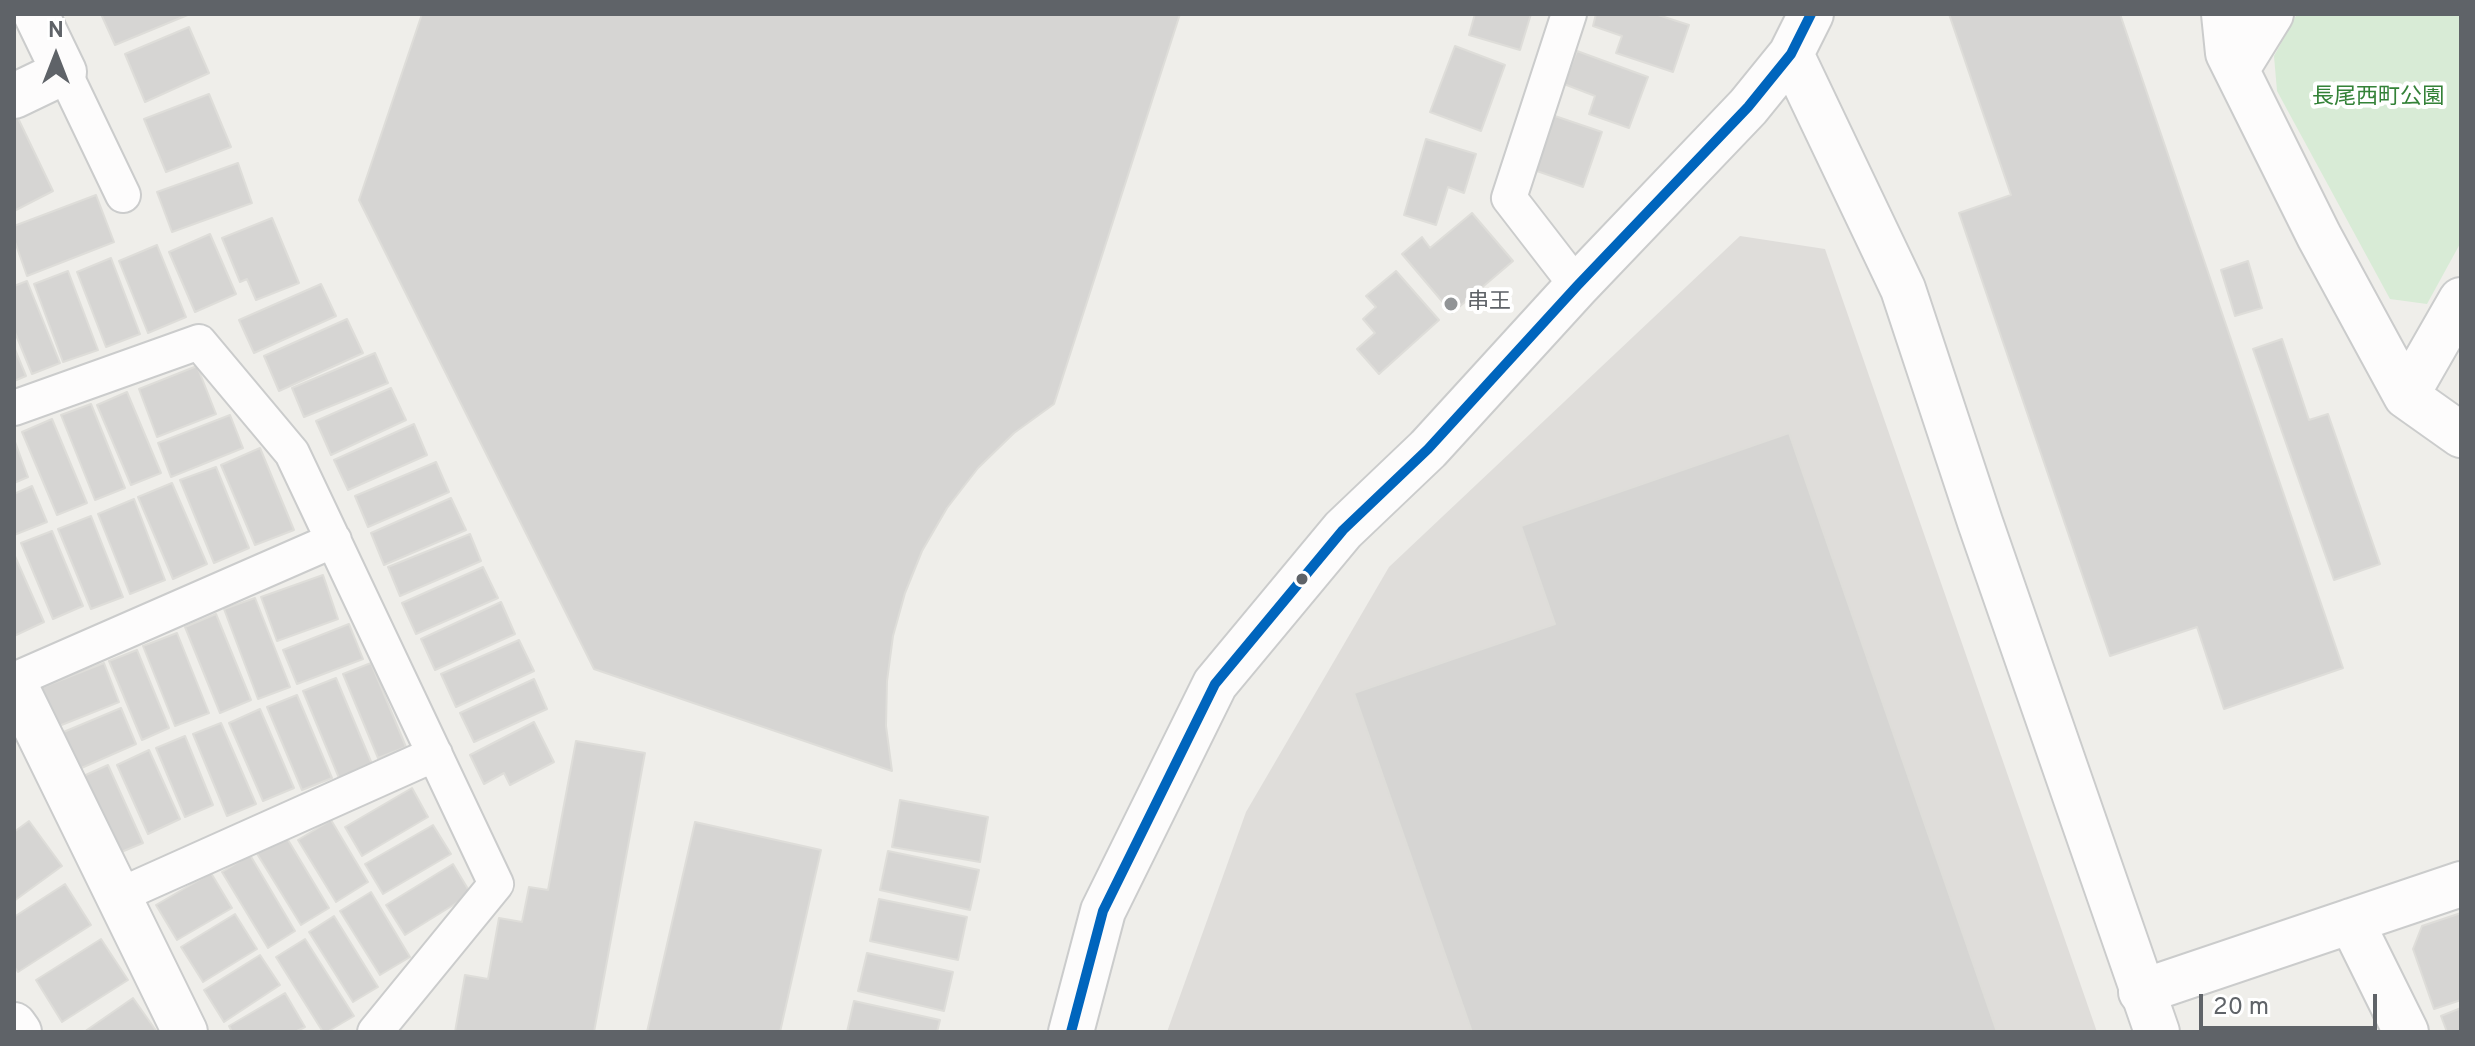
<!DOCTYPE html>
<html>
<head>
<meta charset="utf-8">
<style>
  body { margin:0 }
  #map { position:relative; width:2475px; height:1046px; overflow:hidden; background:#efeeea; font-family:Overpass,sans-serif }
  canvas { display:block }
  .frame { position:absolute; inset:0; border:16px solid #5f6368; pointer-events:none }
  .north { position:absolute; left:16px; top:16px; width:80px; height:80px; -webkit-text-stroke:6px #fff; paint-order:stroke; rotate:0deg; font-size:22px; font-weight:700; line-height:32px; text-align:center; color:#5f6368 }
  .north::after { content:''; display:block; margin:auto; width:28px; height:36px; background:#5f6368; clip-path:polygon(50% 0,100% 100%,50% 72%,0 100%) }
  .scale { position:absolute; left:2199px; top:994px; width:178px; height:36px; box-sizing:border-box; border:4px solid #5f6368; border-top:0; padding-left:10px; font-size:24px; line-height:28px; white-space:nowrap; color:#5f6368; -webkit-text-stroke:6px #fff; paint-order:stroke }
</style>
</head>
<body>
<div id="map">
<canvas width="2475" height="1046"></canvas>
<div class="frame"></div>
<div class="north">N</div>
<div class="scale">20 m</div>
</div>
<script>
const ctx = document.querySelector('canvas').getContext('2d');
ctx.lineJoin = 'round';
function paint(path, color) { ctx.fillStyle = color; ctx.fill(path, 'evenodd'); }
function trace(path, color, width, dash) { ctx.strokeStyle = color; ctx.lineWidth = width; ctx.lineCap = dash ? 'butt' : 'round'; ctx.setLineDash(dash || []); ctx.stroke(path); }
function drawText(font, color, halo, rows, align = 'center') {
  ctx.font = font + ' Overpass,"Noto Sans JP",sans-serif'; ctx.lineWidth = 8; ctx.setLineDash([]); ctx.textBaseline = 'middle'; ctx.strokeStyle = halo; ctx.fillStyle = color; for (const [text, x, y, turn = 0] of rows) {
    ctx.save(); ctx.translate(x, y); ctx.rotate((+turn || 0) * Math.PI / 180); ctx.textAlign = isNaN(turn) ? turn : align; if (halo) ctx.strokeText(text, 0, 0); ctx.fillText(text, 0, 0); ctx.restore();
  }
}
const industrial = new Path2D(`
  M1740,236L1825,249L2097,1032H1167L1246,812L1389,567Z`);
const green = new Path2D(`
  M2297,14H2461V242L2427,304L2390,299L2277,91L2274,56Z`);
const building = new Path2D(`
  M101,14H190L115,45Z
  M422,14H1180L1054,404L1014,433L978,468L947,508L922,551L905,593L893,636L887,681L886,726L892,771L594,669L359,200Z
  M1475,14H1531L1520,50L1469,35Z
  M1596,14H1655L1689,25L1673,72L1616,53L1622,36L1593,26Z
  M1949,14H2120L2343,668L2224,709L2197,627L2110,656L1959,213L2011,195Z
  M189,27L209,73L145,102L125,54Z
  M1455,46L1505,65L1481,131L1430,112Z
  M1577,51L1648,77L1629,128L1589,114L1595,96L1564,84Z
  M209,94L231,147L166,172L144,119Z
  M16,114L53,191L14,211V115Z
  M1552,115L1602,132L1583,187L1534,170Z
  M1426,139L1476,154L1464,193L1448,187L1436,225L1404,215Z
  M238,163L252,203L172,232L157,192Z
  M96,195L114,242L27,276L14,239V226Z
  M1472,213L1513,261L1452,313L1402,254L1422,237L1430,248Z
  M272,218L299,283L256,300L247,279L240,282L222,238Z
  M210,234L236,294L195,312L169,252Z
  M157,245L186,317L148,333L119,261Z
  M111,258L140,334L106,347L77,272Z
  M2248,261L2262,308L2235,316L2221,270Z
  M68,271L98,350L63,362L34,284Z
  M1396,271L1439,320L1379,374L1357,349L1375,333L1363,319L1376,307L1366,296Z
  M27,281L60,363L32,374L14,330V286Z
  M321,284L336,316L254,353L239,320Z
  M347,319L363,353L279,391L264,356Z
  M2282,339L2309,420L2328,414L2380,564L2334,580L2253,349Z
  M14,347L26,376L14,381Z
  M375,353L388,383L304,417L292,388Z
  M197,366L216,414L157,437L139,389Z
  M391,388L406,420L331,455L316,421Z
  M127,392L161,473L131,485L97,405Z
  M91,404L125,488L95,500L61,415Z
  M230,415L243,448L171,477L158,443Z
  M52,419L87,503L57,515L22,432Z
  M414,424L427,455L348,490L334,460Z
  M1789,433L1997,1032H1472L1354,693L1555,624L1521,526Z
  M14,439L28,477L14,483Z
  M260,448L294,530L255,545L221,465Z
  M436,462L449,492L368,527L355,496Z
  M216,467L249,548L214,563L180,480Z
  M172,483L207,564L173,579L138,497Z
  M32,486L47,522L14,535V494Z
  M451,498L466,530L384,565L371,533Z
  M134,499L165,580L130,594L98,514Z
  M91,516L123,597L91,609L58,529Z
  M52,531L83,606L53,619L21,543Z
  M470,534L481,561L400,596L388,567Z
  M14,554L44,622L14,636Z
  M483,567L498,598L416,634L402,603Z
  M323,575L338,619L277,641L261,597Z
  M255,598L290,687L258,699L224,609Z
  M501,602L515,634L435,670L421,639Z
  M216,614L251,700L220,713L185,627Z
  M349,624L363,659L297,684L283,650Z
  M177,633L209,713L175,726L143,646Z
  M519,640L534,671L456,707L441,674Z
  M137,650L169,728L142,740L109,661Z
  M104,663L119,702L54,728L38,689Z
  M371,663L406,747L378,758L343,674Z
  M336,678L372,764L339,778L303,691Z
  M534,679L547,709L474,742L460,713Z
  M297,695L332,778L302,790L267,707Z
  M121,708L136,744L70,773L54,736Z
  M260,709L294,788L263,801L229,723Z
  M534,722L554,762L510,785L504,773L484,784L470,755Z
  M221,723L256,804L227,816L193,734Z
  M185,736L213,805L185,817L156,748Z
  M576,741L645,753L594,1032H455L465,975L488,979L499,918L522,922L529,887L548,890Z
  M149,750L180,819L148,834L117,765Z
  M108,765L143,843L114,855L79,778Z
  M412,788L428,817L362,856L345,827Z
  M900,800L988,817L980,862L892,847Z
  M331,820L368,882L336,902L298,840Z
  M29,821L62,866L14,901V832Z
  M695,822L821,850L780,1032H647Z
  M433,825L451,854L383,894L365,864Z
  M285,835L329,908L301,925L256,852Z
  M888,851L979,870L970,910L880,890Z
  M250,855L295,931L268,948L222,872Z
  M453,864L471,894L405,935L386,905Z
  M211,873L232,908L177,940L156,905Z
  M65,884L91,925L18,972L14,966V917Z
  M371,892L410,957L380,975L340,911Z
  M879,899L967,917L958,960L870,941Z
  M2461,913V1000L2434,1009L2413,949L2422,926Z
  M235,914L257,949L203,982L181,947Z
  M334,916L378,987L353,1002L309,932Z
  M101,939L128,980L62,1022L36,980Z
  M305,939L354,1016L327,1032H323L276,957Z
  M867,953L953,972L944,1011L858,991Z
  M260,955L280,985L224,1022L204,990Z
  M285,993L305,1027L295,1032H232L229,1026Z
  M133,998L157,1032H84Z
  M854,1001L940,1020L937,1032H847Z
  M2461,1008V1032H2447L2441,1016Z`);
const service = new Path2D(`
  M1569,14L1509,198L1577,286
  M64,72L123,195
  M14,408L199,342L292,453L496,884L375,1032
  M14,680L334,540
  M118,896L435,754`);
const minor = new Path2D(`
  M2224,14L2228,53L2319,236L2406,396L2461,435
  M2237,69L2271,14
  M14,96L64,72L36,14
  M2406,396L2461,300
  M14,683L185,1032
  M2351,921L2406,1032
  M2141,992L2461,884
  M14,1025L19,1032`);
const tertiary = new Path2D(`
  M1791,54L1903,289L1980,522L2157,1032
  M1071,1032L1103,911L1215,684L1343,530L1428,449L1577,286L1748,107L1791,54L1811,14`);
const bus1 = new Path2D(`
  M1071,1032L1103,911L1215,684L1343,530L1428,449L1577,286L1748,107L1791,54L1811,14`);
const markers = [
  [1451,304,8,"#919496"],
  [1302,579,7,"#5f6368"]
];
const parkNames = [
  ["長尾西町公園",2378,99]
];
const poiNames = [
  ["串王",1467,304]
];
paint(industrial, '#dfddda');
paint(green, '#d8ebd6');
paint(building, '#d6d5d3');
trace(building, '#deddd9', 2);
trace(service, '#cbcccc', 38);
trace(minor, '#cbcccc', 48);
trace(tertiary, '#cbcccc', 48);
trace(service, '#fdfcfc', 34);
trace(minor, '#fdfcfc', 44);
trace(tertiary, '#fdfcfc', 44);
trace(bus1, '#0065bd', 10);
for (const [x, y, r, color] of markers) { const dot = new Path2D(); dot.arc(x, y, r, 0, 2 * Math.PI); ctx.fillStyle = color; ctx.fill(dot); trace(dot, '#fff', 3); }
drawText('22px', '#348238', '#fff', parkNames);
drawText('22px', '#5f6368', '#fff', poiNames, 'left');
</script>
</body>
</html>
